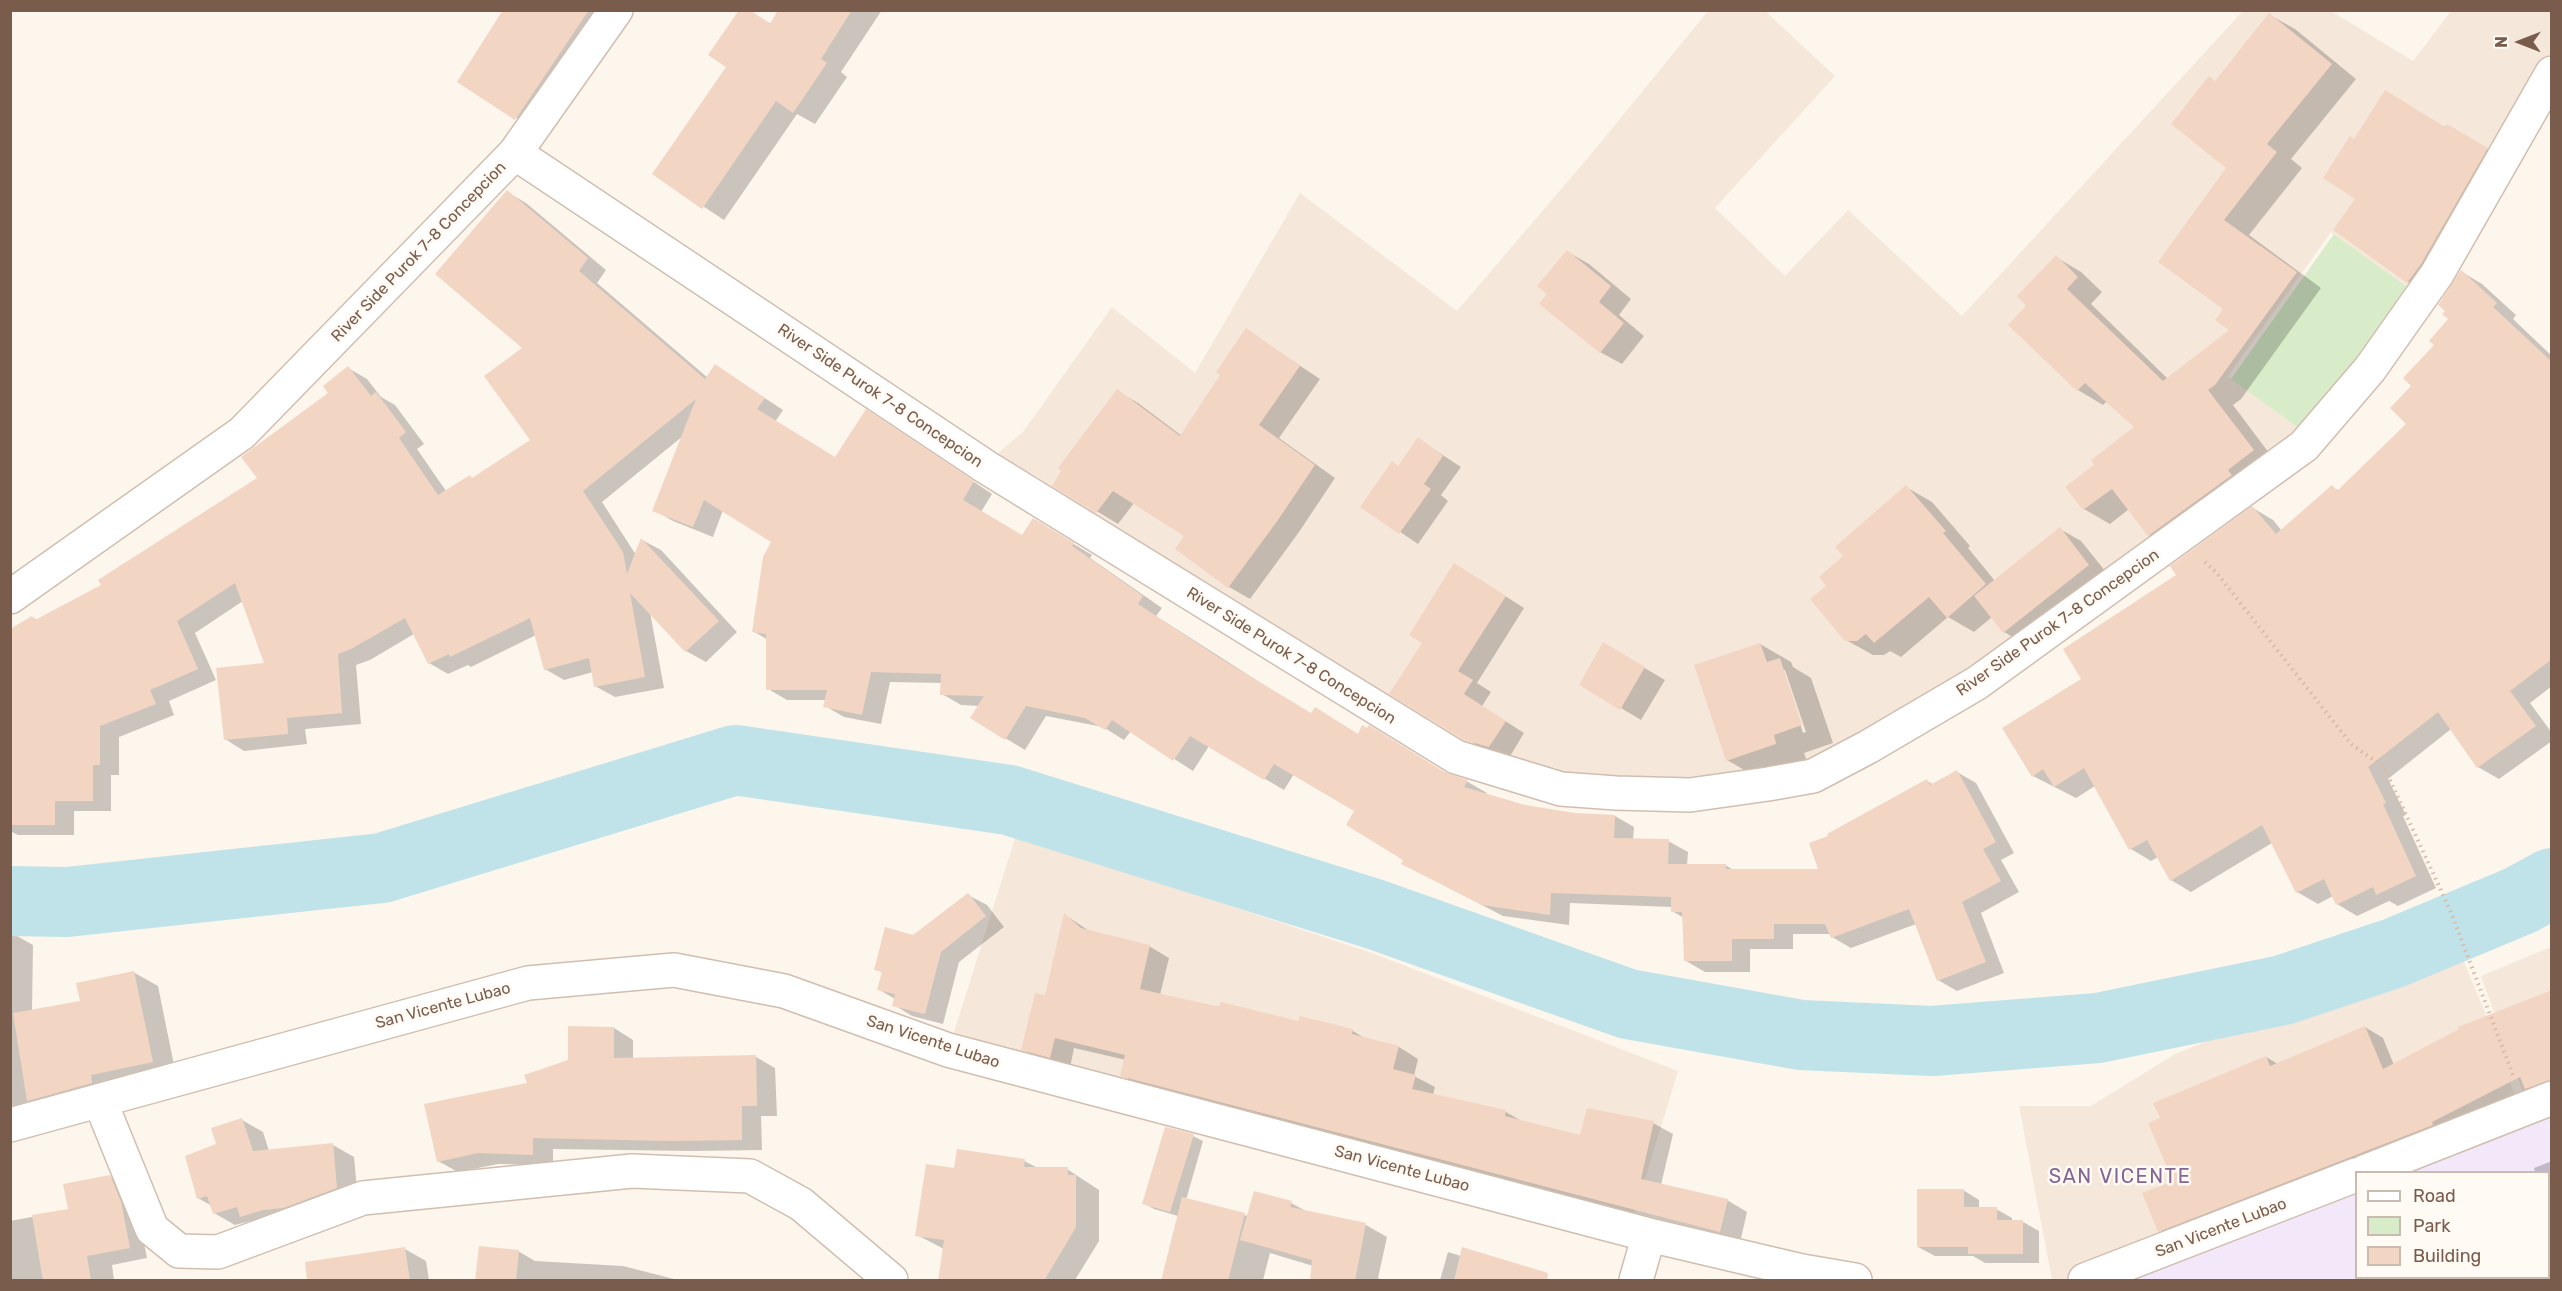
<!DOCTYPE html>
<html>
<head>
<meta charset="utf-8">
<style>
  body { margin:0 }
  #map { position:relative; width:2562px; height:1291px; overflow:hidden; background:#fdf6ec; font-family:Rubik,sans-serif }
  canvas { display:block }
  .frame { position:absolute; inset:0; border:12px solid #7a5c4d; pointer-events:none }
  .legend { position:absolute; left:2355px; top:1171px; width:195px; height:108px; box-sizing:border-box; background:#fffaf3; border:2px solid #cabbb1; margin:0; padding:8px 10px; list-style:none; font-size:18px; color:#7a5c4d }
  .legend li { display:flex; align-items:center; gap:12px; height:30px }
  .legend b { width:30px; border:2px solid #cabbb1 }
  .north { position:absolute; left:2490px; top:12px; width:60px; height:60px; -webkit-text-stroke:4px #fffaf3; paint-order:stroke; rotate:270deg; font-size:16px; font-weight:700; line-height:24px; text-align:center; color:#7a5c4d }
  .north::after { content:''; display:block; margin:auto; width:21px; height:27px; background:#7a5c4d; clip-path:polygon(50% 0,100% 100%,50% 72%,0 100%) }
</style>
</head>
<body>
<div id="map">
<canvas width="2562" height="1291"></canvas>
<div class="frame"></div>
<ul class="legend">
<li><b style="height:8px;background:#fff"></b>Road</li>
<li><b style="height:16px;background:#d8ecc9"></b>Park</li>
<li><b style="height:16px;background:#f3d5c3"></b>Building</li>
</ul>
<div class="north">N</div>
</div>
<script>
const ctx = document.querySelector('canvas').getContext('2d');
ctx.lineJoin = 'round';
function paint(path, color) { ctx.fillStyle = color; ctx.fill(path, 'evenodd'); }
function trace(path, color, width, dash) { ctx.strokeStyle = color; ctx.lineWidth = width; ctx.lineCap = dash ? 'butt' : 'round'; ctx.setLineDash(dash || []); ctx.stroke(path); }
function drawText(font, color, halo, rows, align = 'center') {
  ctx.font = font + ' Rubik,sans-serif'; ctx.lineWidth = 5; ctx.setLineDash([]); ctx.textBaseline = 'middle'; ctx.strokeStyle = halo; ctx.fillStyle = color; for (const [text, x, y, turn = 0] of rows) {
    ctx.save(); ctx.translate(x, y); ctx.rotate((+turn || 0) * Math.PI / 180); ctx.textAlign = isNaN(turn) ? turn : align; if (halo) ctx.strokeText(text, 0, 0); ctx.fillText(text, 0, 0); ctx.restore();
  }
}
const residential = new Path2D(`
  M1708,11H1765L1835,76L1715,208L1785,276L1848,210L1962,316L2243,11H2331L2413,61L2451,11H2551V53L2410,289L2331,232L2228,376L2307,434L1973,672L1822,764L1590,788L1478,761L1332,669L1033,474L991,459L1023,432L1112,307L1195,373L1300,193L1457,311L1592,153Z
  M1016,835L1372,953L1678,1071L1631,1225L950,1045Z
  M2455,941L2496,1038L2518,1106L2100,1280H2052L2019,1106H2091L2175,1054Z
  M2551,947V1089L2526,1101L2481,976Z`);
const education = new Path2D(`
  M2551,1111V1280H2123L2356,1188V1278H2548V1172H2397Z`);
const green = new Path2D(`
  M2334,234L2410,289L2307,434L2231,379Z`);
const shadow = new Path2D(`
  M526,10H623L542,134L459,81Z
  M748,10L771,24L780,10H882L841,72L847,77L815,124L797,114L724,220L654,174L728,67Z
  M2270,15L2295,29L2356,79L2291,159L2302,168L2249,235L2321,288L2241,399L2233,405L2278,465L2174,550L2149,535L2129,509L2110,524L2084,509L2067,487L2096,465L2136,427L2107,401L2103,405L2078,390L2010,325L2029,306L2056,257L2081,272L2102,292L2091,304L2168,379L2231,330L2225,309L2160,261L2229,168L2216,82Z
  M2447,126L2507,160L2428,294L2408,282L2335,229L2357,199L2355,141Z
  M507,192L526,203L606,270L597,283L708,378L716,366L783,410L775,422L836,459L885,422L992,494L981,512L1023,537L1052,531L1092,555L1090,558L1162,608L1156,616L1311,715L1468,782L1487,793L1485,795L1525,807L1574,814L1615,816L1634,827L1633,840L1668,841L1688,852L1687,865H1725L1734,870H1820L1830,837L1927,781L1934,785L1957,772L1976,783L2014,853L2001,860L2019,892L1981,913L2004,973L1957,991L1938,980L1916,924L1851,948L1832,937L1831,934H1793V949H1750V972H1705L1686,961L1684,918L1672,911V907L1570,903L1569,925L1503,916L1403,864L1405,860L1356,810L1294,774L1284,790L1209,746L1193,771L1131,731L1124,740L1103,727L1046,716L1025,750L972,718L980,706L961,705L942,694V683L890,682L881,724L844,717L825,706L826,700H787L768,689V640L753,631L773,541L723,510L713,537L673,521L654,510L683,436L602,502L636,555L642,540L661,550L737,632L706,662L686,651L650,612L664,688L615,697L595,686L593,672L564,680L545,669L536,635L471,667L468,665L448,674L429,663L414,634L370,660L356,665L361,724L305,729L307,744L244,751L225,739L266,665L243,601L195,633L216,680L169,701L174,715L119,737V775H111V811H74V835H18L10,831V630L32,617L37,620L104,586L259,478L348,368L367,379L381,397L395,405L424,444L417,449L446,491L470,477L473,479L532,440L525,348Z
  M1568,252L1589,264L1631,299L1619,315L1644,336L1622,364L1600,352L1549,294Z
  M2462,272L2482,284L2516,315L2513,319L2552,356V686L2530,703L2552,733V741L2499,779L2478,767L2451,729L2388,779L2406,815L2403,816L2436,888L2398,906L2389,901L2357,916L2337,904L2333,896L2318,904L2297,892L2272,843L2191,892L2171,880L2158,857L2151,861L2131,849L2095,786L2076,798L2033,776L2083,680L2179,575L2253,508L2273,520L2282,531L2332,487L2339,491L2408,424L2413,386L2450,319Z
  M1246,330L1320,379L1279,438L1335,478L1299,532L1250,599L1229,587L1187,536L1134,503L1118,524L1054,485L1117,391L1138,403L1182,436L1223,375Z
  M1418,439L1461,467L1441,495L1448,501L1418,544L1362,506L1399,467Z
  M1906,487L1932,502L1970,546L1968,548L1995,581L2060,529L2081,541L2110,577L2025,644L2004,632L1992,617L1974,632L1948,617L1901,657L1890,651L1884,655H1873L1846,640L1828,586L1845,557Z
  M1474,576L1524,608L1477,683L1491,692L1482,706L1524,733L1509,758L1485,750L1391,693Z
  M1604,644L1665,680L1641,720L1581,684Z
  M1760,644L1791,662L1793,667L1811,678L1833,743L1804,753L1807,761L1758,778L1727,760ZM1782,670H1785L1806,732L1803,733Z
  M968,895L987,905L1004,927L959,962L943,1024L912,1016L894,1005L895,999L878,989L883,973L876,969Z
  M1065,915L1091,932L1149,946L1169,958L1160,995L1299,1023L1301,1017L1353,1031L1366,1039L1399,1047L1418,1059L1414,1076L1435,1087L1433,1095L1506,1112L1525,1123L1581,1137L1653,1123L1673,1134L1661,1185L1727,1200L1747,1212L1740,1243L1142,1087L1122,1075L1126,1060L1074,1048L1070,1068L1042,1060L1022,1049L1046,997Z
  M10,932L33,945L32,1011L82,1003L133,972L158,986L176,1075L10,1140Z
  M2552,992V1094L2178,1241L2159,1230L2175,1181L2266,1057L2278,1064L2365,1027L2383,1038L2394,1065Z
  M614,1028L633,1040V1059L756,1057L775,1068L777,1116H761L762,1150L692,1151L553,1149V1165L498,1164L458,1172L438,1161L529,1084L570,1061Z
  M242,1120L263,1132L269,1151L333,1145L354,1157L358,1200L262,1228L250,1221L235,1225L214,1213L212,1206L198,1198L218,1145Z
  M1193,1136L1203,1141L1186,1200L1248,1216L1291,1203L1308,1212L1366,1225L1387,1237L1378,1278L1382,1280H1312L1313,1266L1270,1253L1263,1280H1162L1178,1216L1154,1209L1143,1203Z
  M1024,1161L1038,1168L1067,1169L1099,1190V1241L1075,1280H939L944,1249L917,1235L956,1170Z
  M2552,1161V1214L2548,1207V1172H2535L2534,1168Z
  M109,1176L128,1187L138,1214L147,1258L112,1265L114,1280H10V1221L69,1210Z
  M1963,1190L1979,1200V1209H1996L2012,1218V1222H2023L2039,1231V1263H1985L1973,1256H1935L1918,1247Z
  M2552,1226V1280H2463L2462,1278H2548V1227Z
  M405,1249L426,1261L429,1280H348Z
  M518,1251L535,1261L623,1266L678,1280H477Z
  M1448,1252L1461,1256L1533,1280H1440Z`);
const river = new Path2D(`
  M10,901L67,902L382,868L735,760L1009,800L1374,914L1628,1004L1801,1035L1932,1041L2098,1028L2283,990L2394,953L2521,900L2552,883`);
const building = new Path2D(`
  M503,10H589L515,120L457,82Z
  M739,10H750L770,24L778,10H852L821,59L827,63L793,113L776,101L702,209L652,174L726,67L708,55Z
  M2269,13L2332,64L2267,144L2277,152L2224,220L2297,272L2215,385L2208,390L2254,450L2228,470L2232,475L2148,536L2112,489L2083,510L2065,487L2094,465L2091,460L2134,427L2085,383L2077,391L2008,325L2026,306L2017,296L2056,255L2078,277L2067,289L2163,381L2229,330L2215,320L2223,309L2158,262L2226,168L2171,124L2209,76L2215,81Z
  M2385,90L2445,127L2447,124L2488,148L2421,264L2407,283L2333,230L2355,199L2323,178L2350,136L2354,139Z
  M507,190L588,258L579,271L705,379L715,364L765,398L757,409L835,457L866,409L974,481L963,500L1022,535L1033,518L1074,543L1072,546L1143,596L1138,604L1218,657L1311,713L1315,707L1358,734L1362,725L1367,728L1369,725L1446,773L1468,780L1464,787L1525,805L1575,813L1615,815L1614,838L1669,839L1668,864H1726V869H1818L1809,843L1828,836L1827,834L1927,779L1930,785L1957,770L1996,842L1983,849L2001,881L1962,902L1986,962L1937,981L1909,909L1831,938L1825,924H1774V939H1732V961H1684L1682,912H1671V897L1551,893L1550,915L1482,905L1401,864L1403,860L1346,825L1354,811L1274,764L1264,780L1190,736L1173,761L1112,720L1105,730L1085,718L1026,706L1005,740L970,718L984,696L940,695L941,674L871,672L862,715L823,707L827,690H766V634L752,632L763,557L771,542L704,500L693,527L652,511L696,399L583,491L623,552L627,574L641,538L719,621L685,652L630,593L645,677L594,687L589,658L544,670L530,618L450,657L449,654L428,664L405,618L351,649L338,654L342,713L287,718L288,734L224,740L216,668L264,663L235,583L177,621L198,669L150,690L156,704L100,726V765H93V801H55V825H10V629L32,616L35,620L101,585L98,580L257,478L241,457L328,393L323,386L348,366L371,396L376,392L406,432L399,438L438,495L470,475L472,478L530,440L484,376L522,348L435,274Z
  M1567,250L1611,286L1599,302L1624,323L1600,353L1539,304L1547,294L1537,286Z
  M2461,270L2497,303L2493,307L2552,362V659L2510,691L2536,726L2477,768L2438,712L2368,767L2386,803L2383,804L2416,876L2376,895L2373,887L2336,905L2324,879L2296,893L2262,825L2170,881L2147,840L2129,850L2084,768L2054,787L2043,769L2032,777L2002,728L2081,679L2063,649L2176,575L2170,566L2252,506L2276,534L2332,485L2337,491L2406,424L2390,408L2411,386L2403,378L2434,345L2429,341L2448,319L2442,314L2445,311L2438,305Z
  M1246,328L1300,366L1259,425L1315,465L1278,520L1228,588L1175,549L1184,536L1113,491L1096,513L1052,486L1061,471L1058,468L1117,389L1180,436L1220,375L1216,372Z
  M1418,437L1443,456L1424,484L1431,489L1399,534L1360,507L1392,461L1398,466Z
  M1906,485L1946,531L1943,533L1986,584L1947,618L1929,597L1874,643L1866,634L1857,641H1845L1810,599L1826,586L1819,577L1843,556L1835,547Z
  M2060,527L2089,565L2003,633L1974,596Z
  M1454,563L1506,596L1458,671L1473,680L1464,694L1506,721L1489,747L1464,740L1389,694L1422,643L1409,635Z
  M1603,642L1645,667L1620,710L1579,685Z
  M1760,643L1767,662L1780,658L1802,725L1774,735L1776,744L1726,761L1694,665Z
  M968,893L986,916L941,952L925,1014L892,1006L895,994L877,990L882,972L874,970L885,927L913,935Z
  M1064,913L1081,928L1150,945L1140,989L1219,1007L1221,1002L1298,1021L1300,1016L1353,1029L1352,1034L1399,1046L1393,1069L1416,1075L1412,1089L1506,1110L1505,1116L1580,1135L1587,1108L1654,1121L1641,1179L1728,1199L1720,1232L1120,1076L1125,1055L1055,1038L1050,1058L1021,1050L1035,993L1045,995Z
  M134,971L153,1062L91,1075L92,1083L27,1101L13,1013L80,1001L76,983Z
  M2552,990V1080L2525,1089L2520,1077L2432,1122L2433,1125L2158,1232L2142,1193L2173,1181L2148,1123L2160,1118L2153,1103L2266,1056L2270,1066L2365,1026L2383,1069L2459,1029L2458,1027Z
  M568,1026L614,1027V1058L756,1055L757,1106H742V1140L671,1141L533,1138V1155L478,1153L437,1162L424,1104L527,1083L524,1075L568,1060Z
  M242,1118L253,1151L333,1143L337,1188L283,1208L263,1210L240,1217L237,1207L213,1214L207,1196L197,1199L185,1156L216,1144L211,1128Z
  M1165,1127L1194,1134L1170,1212L1142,1204Z
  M957,1149L1025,1159L1024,1167H1068V1175H1076V1227L1044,1281H938L944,1240L915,1236L926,1164L954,1168Z
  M110,1175L121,1202L130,1248L87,1256L91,1281H43L32,1215L68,1209L63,1184Z
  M1917,1189H1964V1207H1997V1220H2023V1254H1968V1247H1917Z
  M1254,1191L1292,1201L1290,1207L1366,1223L1355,1281H1310L1312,1260L1240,1240Z
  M1182,1197L1245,1213L1228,1281H1161Z
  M479,1246L519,1250L516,1281H475Z
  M405,1247L410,1281H307L305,1262Z
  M1462,1247L1548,1273L1547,1281H1454Z`);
const path = new Path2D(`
  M2205,562L2216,572L2351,744L2384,767L2450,910L2513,1075`);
const minor = new Path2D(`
  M515,153L616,10
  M10,597L242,433L515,153L986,467L1456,757L1561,789L1616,793L1690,795L1768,784L1813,776L1868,747L1977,683L2304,446L2370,369L2437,274L2552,73
  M100,1101L152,1229L179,1251L218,1252L363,1198L632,1171L750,1176L801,1204L891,1280
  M10,1125L528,983L674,970L784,991L948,1050L1649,1235L1802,1271L1855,1280
  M2364,1172L2552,1098
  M1636,1280L1649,1235
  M2085,1280L2356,1175`);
const streetNames = [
  ["River Side Purok 7-8 Concepcion",419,252,-46],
  ["River Side Purok 7-8 Concepcion",880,396,34],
  ["River Side Purok 7-8 Concepcion",2058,623,-35],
  ["River Side Purok 7-8 Concepcion",1291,656,32],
  ["San Vicente Lubao",443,1006,-15],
  ["San Vicente Lubao",933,1042,18],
  ["San Vicente Lubao",1402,1169,15],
  ["San Vicente Lubao",2221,1228,-21]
];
const quarterNames = [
  ["SAN VICENTE",2120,1177]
];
paint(residential, '#f5e8da');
paint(education, '#f3e8fa');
paint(green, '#d8ecc9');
paint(shadow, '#0003');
trace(river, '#bfe3e8', 70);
paint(building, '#f3d5c3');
trace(minor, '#d1beb0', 36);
trace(path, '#d9b8a5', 4, [1.5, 4.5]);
trace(minor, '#fff', 33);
drawText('16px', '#7a5c4d', '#fffaf3', streetNames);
ctx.letterSpacing = '1.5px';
drawText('20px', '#846695', '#fffaf3', quarterNames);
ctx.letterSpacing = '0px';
</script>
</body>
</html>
